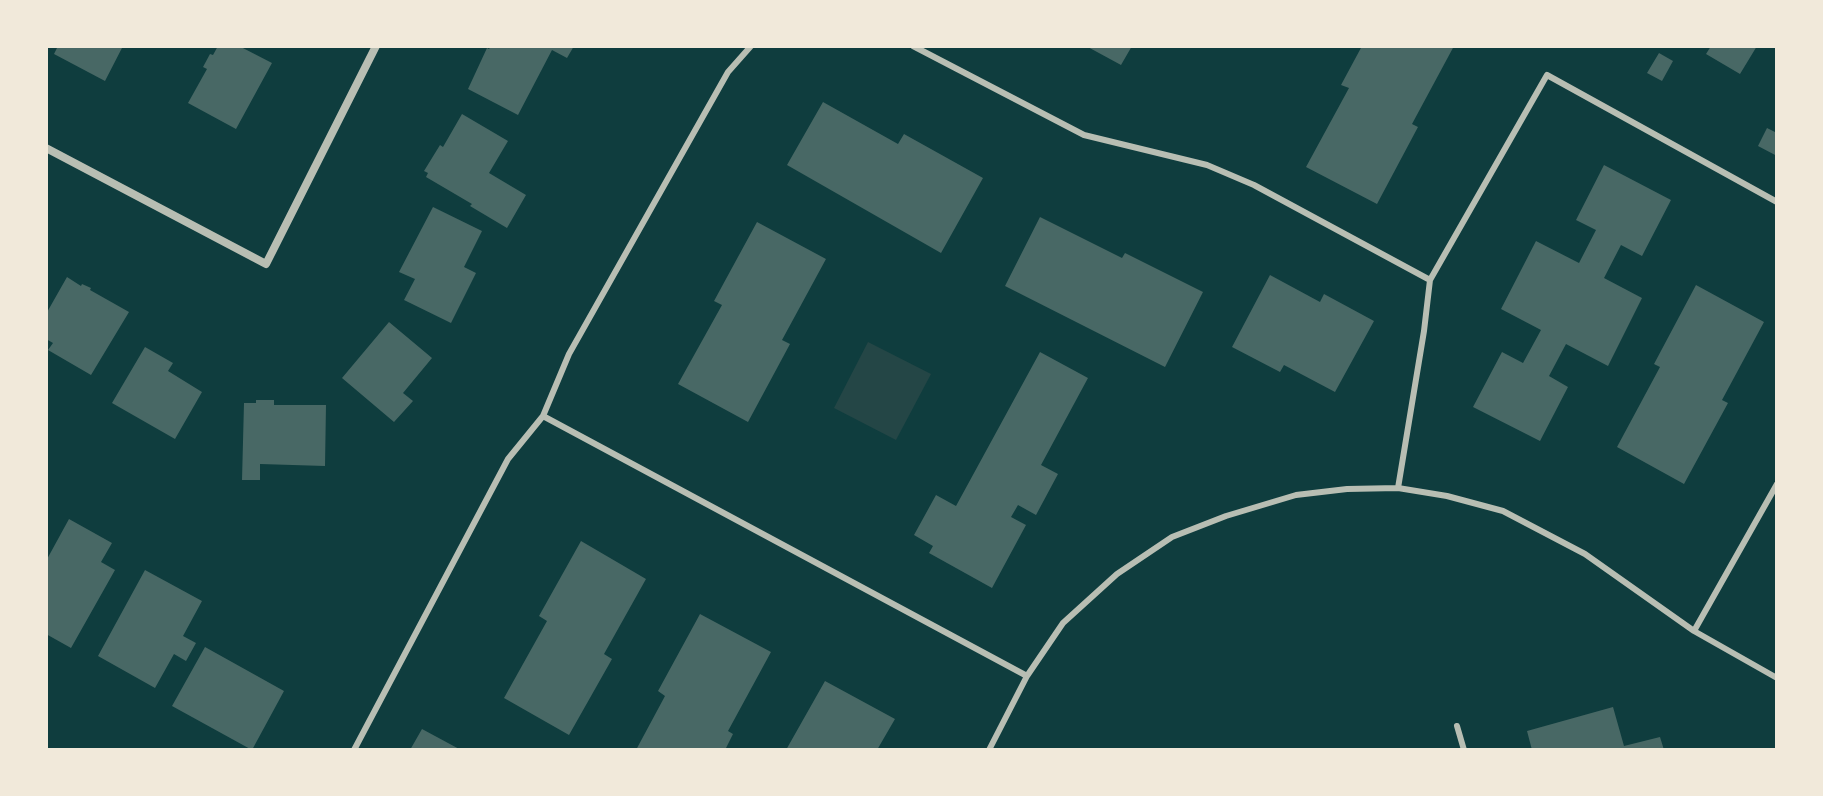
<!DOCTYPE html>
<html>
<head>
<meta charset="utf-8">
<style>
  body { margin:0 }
  #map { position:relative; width:1823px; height:796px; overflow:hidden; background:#0f3d3e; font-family:"Noto Serif",serif }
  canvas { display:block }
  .frame { position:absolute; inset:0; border:48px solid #f1e9da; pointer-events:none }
</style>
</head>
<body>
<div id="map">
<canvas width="1823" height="796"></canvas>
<div class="frame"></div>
</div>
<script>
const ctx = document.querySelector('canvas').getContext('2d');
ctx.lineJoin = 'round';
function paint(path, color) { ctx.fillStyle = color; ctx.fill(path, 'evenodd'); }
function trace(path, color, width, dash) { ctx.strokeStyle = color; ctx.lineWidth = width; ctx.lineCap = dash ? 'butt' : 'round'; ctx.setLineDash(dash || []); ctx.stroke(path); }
const green = new Path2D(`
  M868,342L931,374L896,440L834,408Z`);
const building = new Path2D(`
  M58,46H123L105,81L54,54Z
  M218,46H239L272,63L236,129L188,103L207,69L203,67L210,54L213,55Z
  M491,46H574L567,58L552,50L518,115L468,89L487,48L489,49Z
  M1086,46H1132L1121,65Z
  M1362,46H1454L1412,124L1418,127L1377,204L1306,167L1349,88L1341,85Z
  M1711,46H1757L1740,74L1706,54Z
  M1659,53L1673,61L1662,81L1647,73Z
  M823,102L898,144L904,134L983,178L941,253L787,165Z
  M462,114L508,141L489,173L526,195L507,228L470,206L472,204L426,177L428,173L424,171L440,145L443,147Z
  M1767,128L1777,133V156L1758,146Z
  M1604,165L1671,200L1642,256L1621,245L1604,278L1642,298L1608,366L1566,344L1549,376L1568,387L1540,441L1473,407L1502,352L1523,363L1541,330L1501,309L1536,241L1579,263L1596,230L1576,220Z
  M433,207L482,231L464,267L476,273L451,323L404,300L415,279L399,272Z
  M1040,217L1122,258L1125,253L1203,292L1165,367L1005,286Z
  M757,222L826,259L782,340L790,344L748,422L678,384L722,305L714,301Z
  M1270,275L1320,302L1324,294L1374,321L1335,392L1284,365L1280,372L1232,347Z
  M67,277L81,286L82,284L91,288L90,290L129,312L91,375L48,350L53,343L46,339V314Z
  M1696,285L1764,322L1722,400L1728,403L1684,484L1617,447L1660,367L1654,364Z
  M389,322L432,358L403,393L413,401L394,422L342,378Z
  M145,347L173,363L168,371L202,392L175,439L112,403Z
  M1040,352L1088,378L1041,465L1058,474L1036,515L1018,505L1011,517L1026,525L992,588L929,553L933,546L914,535L936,495L956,506Z
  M256,400H274V405H326L325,466L260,464V480H242L244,403H256Z
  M69,519L112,543L101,562L115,570L71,648L46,634V561Z
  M581,541L646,579L604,654L612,659L569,735L504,698L547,621L539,616Z
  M145,570L202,601L183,636L196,643L186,661L174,654L155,688L98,656Z
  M700,614L771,652L728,731L733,734L725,750H636L665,696L658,691Z
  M205,647L284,691L252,750L172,706Z
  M825,681L895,719L877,750H786Z
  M1613,707L1624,746L1660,737L1664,750H1532L1527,731Z
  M422,729L461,750H410Z`);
const service = new Path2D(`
  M913,46L1084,135L1207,165L1254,185L1430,280
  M543,416L1027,676
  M1398,488L1424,331L1430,280L1547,75L1777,202
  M1694,631L1777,484
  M1457,726L1464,750
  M354,750L508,459L543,416L569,354L728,72L751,46
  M989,750L1027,676L1063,623L1117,574L1172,537L1226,516L1296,495L1347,489L1398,488L1447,496L1503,511L1585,554L1694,631L1777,678`);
const minor = new Path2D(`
  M46,148L266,264L376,46`);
paint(green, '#244646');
paint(building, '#486865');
trace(service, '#b8beb3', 6);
trace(minor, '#b8beb3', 8);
</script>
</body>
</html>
